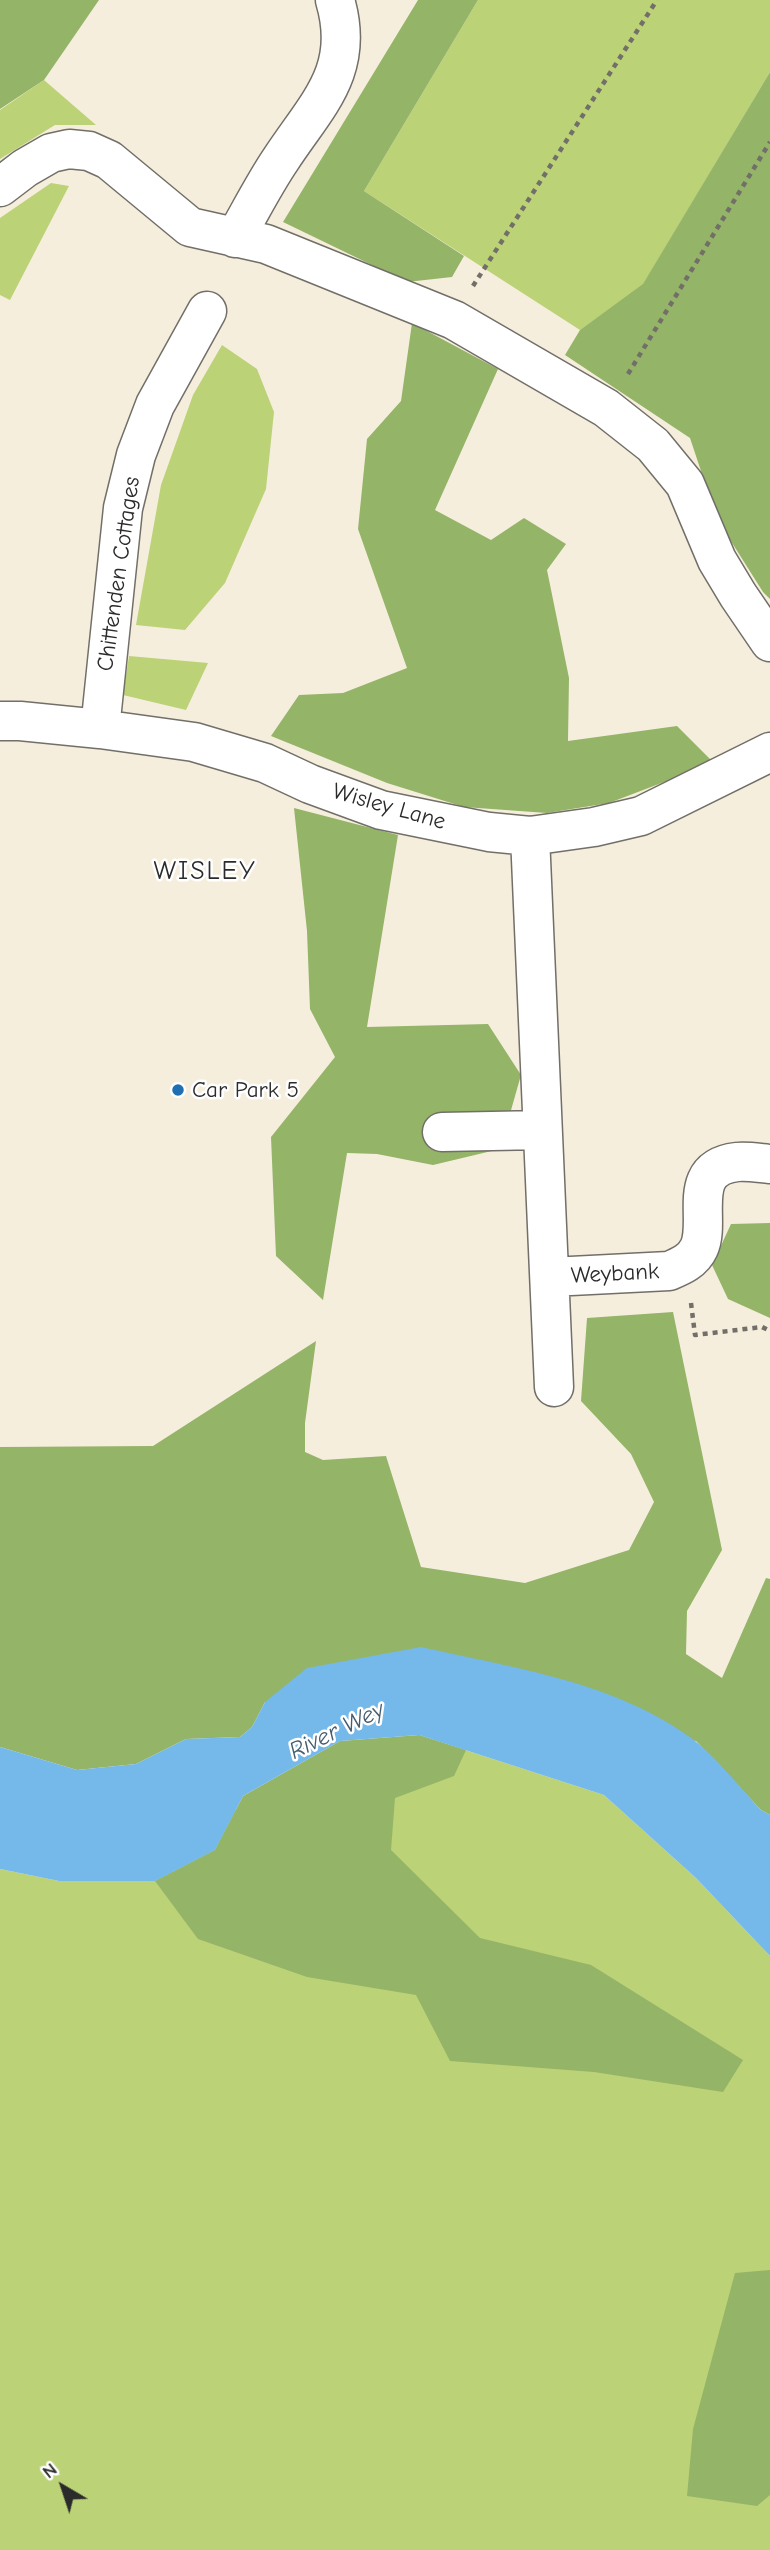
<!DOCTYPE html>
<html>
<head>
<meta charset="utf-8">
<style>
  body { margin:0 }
  #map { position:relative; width:770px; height:2550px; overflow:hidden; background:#f6eedd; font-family:"Comic Neue",sans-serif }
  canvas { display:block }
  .north { position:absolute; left:28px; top:2452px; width:70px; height:70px; -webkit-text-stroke:5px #fff; paint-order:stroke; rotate:321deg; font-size:19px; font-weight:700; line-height:28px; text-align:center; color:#2b2b2b }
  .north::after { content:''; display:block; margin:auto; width:24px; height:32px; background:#2b2b2b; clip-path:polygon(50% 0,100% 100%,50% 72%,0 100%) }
</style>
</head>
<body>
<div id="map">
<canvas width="770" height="2550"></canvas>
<div class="north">N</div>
</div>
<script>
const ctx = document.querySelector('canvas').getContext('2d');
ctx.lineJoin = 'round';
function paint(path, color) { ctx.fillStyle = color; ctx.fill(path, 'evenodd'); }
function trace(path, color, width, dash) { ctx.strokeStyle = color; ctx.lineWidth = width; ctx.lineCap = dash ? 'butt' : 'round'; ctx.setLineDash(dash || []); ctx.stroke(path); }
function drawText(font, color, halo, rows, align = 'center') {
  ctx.font = font + ' "Comic Neue",sans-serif'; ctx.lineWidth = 5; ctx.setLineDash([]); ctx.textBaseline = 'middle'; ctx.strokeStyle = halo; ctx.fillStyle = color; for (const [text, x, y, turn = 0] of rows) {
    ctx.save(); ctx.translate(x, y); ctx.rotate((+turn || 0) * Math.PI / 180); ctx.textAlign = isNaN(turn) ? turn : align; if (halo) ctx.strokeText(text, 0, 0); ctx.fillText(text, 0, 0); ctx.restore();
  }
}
const green = new Path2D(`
  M478,0H770V72L643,285L580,330L364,191Z
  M44,80L96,125H55L0,159V110Z
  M51,183L69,186L10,300L0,295V218Z
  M222,345L257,369L274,412L266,489L225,583L185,630L136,625L161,485L193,395Z
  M129,656L208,663L186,710L123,695Z
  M419,1735L604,1795L696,1878L770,1956V2550H0V1869L59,1881Z`);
const forest = new Path2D(`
  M0,0H99L44,80L0,109Z
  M418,0H478L364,191L464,256L452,277L407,282L283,222Z
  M770,72V599L763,592L717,519L690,438L565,355L580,330L643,284Z
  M412,323L498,369L435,510L491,540L524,518L566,544L547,570L569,678L568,741L677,726L714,763L609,803L547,813L464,807L387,783L271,736L299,695L343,693L407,668L358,529L367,439L401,401Z
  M294,808L398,835L367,1027L488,1024L521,1075L500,1149L433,1165L377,1154L347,1153L323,1300L276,1256L271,1137L335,1057L310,1009L307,931Z
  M770,1223V1318L728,1299L712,1265L731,1224Z
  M673,1312L722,1550L687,1611L686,1654L722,1678L766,1578L770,1579V1815L761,1810L696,1741L265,1702L252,1727L240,1737L186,1739L136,1764L77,1770L0,1747V1447L153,1446L316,1341L305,1423V1452L323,1460L386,1456L421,1567L525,1583L629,1550L654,1502L631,1454L581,1401L587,1318Z
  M419,1735L466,1750L454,1776L395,1798L391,1850L480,1938L591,1965L743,2060L723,2092L594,2072L450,2061L416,1995L307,1977L198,1939L155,1881L215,1850L243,1796L340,1741Z
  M770,2270V2495L757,2506L687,2496L693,2429L735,2273Z`);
const water = new Path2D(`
  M421,1647C513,1668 618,1682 695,1741C716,1757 742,1790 761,1810L770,1815V1956L696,1878L604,1795L419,1735L340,1741L243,1796L215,1850L155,1881H59L0,1869V1747L77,1770L136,1764L186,1739L240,1737L252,1727L265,1702L307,1668Z`);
const path = new Path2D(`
  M473,286L657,0
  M628,374L770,142
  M691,1303L695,1335L762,1327L770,1331`);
const minor = new Path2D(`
  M0,187L25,168L51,153L69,149L89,151L109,160L190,227L266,244L454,320L606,408L653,445L685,484L717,560L738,595L770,642
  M235,238C250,212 264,184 281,159C317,104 356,71 335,0
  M0,721H20L100,729L194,742L265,763L310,784L381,810L489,832L530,836L594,827L641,816L770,752
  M100,729L123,508L136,455L155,405L207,311
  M530,836L554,1387
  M442,1132L542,1130
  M551,1277L669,1271C681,1266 693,1261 699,1248C712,1220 684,1168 737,1162C747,1161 759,1163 770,1164`);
const markers = [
  [178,1090,7,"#1f6fb2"]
];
const streetNames = [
  ["Chittenden Cottages",119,574,-82],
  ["Wisley Lane",389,807,16],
  ["Weybank",615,1274,-3]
];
const poiNames = [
  ["Car Park 5",192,1090]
];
const waterNames = [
  ["River Wey",337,1731,-26]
];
const quarterNames = [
  ["WISLEY",205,872]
];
paint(green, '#bbd277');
paint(forest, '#94b468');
paint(water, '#75b9eb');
trace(minor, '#726f69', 41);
trace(path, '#726f69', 4.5, [5, 5]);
trace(minor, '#fff', 38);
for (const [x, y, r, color] of markers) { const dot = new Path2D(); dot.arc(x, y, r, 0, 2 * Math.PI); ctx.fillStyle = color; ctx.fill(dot); trace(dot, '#fff', 2.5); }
drawText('23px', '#2b2b2b', '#fff', streetNames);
drawText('23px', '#2b2b2b', '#fff', poiNames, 'left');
drawText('italic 24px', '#455d6e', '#fff', waterNames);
ctx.letterSpacing = '2px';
drawText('26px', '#2b2b2b', '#fff', quarterNames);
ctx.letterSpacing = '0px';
</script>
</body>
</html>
